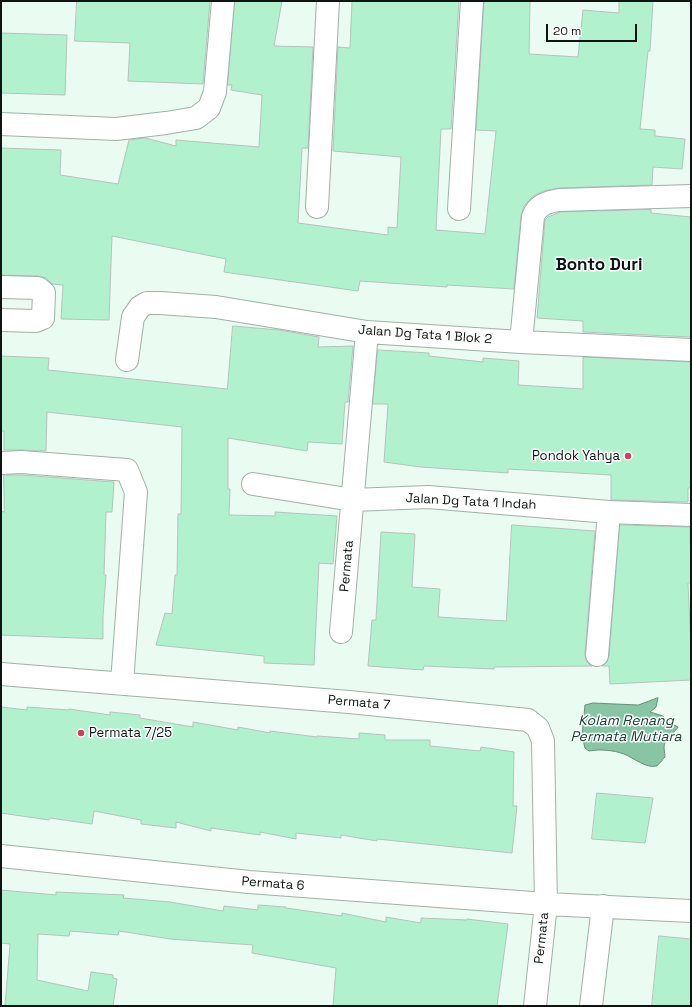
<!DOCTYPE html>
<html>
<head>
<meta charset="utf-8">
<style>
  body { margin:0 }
  #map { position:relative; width:692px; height:1007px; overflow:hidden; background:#eafbf1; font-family:"Space Grotesk",sans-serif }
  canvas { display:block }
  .frame { position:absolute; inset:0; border:2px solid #0e1410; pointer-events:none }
  .scale { position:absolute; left:546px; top:24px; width:91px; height:18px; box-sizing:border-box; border:2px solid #0e1410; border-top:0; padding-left:5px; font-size:12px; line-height:14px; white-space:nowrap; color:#0e1410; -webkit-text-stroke:3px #fff; paint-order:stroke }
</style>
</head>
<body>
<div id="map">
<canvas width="692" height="1007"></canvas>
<div class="frame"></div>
<div class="scale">20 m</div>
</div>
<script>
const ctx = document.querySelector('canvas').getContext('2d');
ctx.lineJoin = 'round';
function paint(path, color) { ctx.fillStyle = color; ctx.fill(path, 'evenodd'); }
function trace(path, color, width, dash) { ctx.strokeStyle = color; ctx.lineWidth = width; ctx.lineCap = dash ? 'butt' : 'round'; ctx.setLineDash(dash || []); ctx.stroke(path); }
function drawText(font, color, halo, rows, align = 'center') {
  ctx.font = font + ' "Space Grotesk",sans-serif'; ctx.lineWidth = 3; ctx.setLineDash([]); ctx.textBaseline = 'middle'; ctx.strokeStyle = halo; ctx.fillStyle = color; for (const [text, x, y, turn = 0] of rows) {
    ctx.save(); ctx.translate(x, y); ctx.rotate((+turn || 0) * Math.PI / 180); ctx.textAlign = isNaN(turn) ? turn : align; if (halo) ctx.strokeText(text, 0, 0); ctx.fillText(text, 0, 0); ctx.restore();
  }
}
const water = new Path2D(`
  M658,698L656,707L650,712L663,716L667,721L678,727C675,733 666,736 665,743C663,747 665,753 665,757C662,760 659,765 656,766C647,769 632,757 624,754C613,750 600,749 589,751L585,748L582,736L585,705L593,703L638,705Z`);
const building = new Path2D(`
  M77,1H210L203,84L128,81L130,43L75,41Z
  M235,1H282L274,46L313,47L308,148H302L298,223L388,235V227L397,228L401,157L333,151L338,47L350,48L352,1H459L451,129H441L436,230L485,234L496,131L476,130L484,1H530L529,54L578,57L583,10L619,13V1H653L650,51H648L640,129L655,130V136L685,139L682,169L653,167L652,185L559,188L543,191L533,196L524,206L521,216L514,289L447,285V287L360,281L358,291L224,272L226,259L112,236L109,320L61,319L63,285L52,284L46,278L38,276L1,275V148L61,150L60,175L118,184L129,140L145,138L176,146V140L259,147L262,95L231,90L232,85H228Z
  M1,33L67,35L65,95L1,93Z
  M651,210V213L691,217V337L583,332V321L537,318L545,220L548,217L560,212Z
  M233,326L279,330L319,337L318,347L353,346L348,402H345L342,444L308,442L307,451L228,438V489H230L229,515L275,516V512L337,516L333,564L319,563L314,665L264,663V656L156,645L165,613L172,614L175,575H177L178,514H181L182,427L47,412L46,451L22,450H4V431H1V356L49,358L48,370L227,389Z
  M378,350L429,353V356L483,362V358L519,361L518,385L583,389V357L691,362V488H688V502L611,500V475L508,469V473L421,467L384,462L388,404H373Z
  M4,475H21L114,482L112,512H106L104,575H106L103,617V639L1,635V511L4,512Z
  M512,525L595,531L585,654L586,661L592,666L494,667V669L424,666L423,670L368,666L372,620H376L381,532L415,534L412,587L440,589L438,617L506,621Z
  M620,525L690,527L691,583H688L691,648V680L610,684L609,666H602L607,662L609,656Z
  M1,707L27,710V707L69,710V709L110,715V712L140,715V718L193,727V722L238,730V727L270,733V731L317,737V736L359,739V733L385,735V740H430V746L480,751L481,747L514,752L513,806H517L512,853L377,839V841L341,835V838L296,833V839L260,832V835L211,828V831L176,822V828L141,824V820L94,811L92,824L50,818L49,820L1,813Z
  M597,793L653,798L645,843L592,839Z
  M1,890L56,895V892L124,895L123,898L170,902L223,911L224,906L258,910V905L286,907V908L342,916V913L386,922V917L421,923V918L467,920V919L508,924L497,1006H333L336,968L252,953L253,945L170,939L119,931L118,935L70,931L69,936L38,934L37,980L88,991L91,972L113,975V978L117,979L113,1006H5L10,944L1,943Z
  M659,936L691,939V1006H652Z`);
const minor = new Path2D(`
  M1,124L116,129L166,123L196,118L209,108L215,92L223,1
  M317,207L328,1
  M459,209L472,1
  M1,287L38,288L44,293L43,318L36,321L1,320
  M521,342L533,217C537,205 547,202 559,200L691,196
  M127,360L133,317L140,307L147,303H160L216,307L367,332L521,342L691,350
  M1,463L21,462L127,470L136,492L122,683
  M253,484L353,500L428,497L609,512L691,515
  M341,632L367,332
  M597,655L609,512
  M1,674L349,702L528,720L538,728L543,741L546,904L535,1006
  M1,856L249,882L546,904L691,911
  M591,1006L603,906`);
const markers = [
  [628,456,4,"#cd3e61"],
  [81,733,4,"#cd3e61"]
];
const streetNames = [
  ["Jalan Dg Tata 1 Blok 2",425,335,4],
  ["Jalan Dg Tata 1 Indah",471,502,3],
  ["Permata",347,566,-85],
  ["Permata 7",359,703,5],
  ["Permata 6",273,884,4],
  ["Permata",542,938,-84]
];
const poiNames = [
  ["Pondok Yahya",620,456],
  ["Permata 7/25",89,733,"left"]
];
const waterNames = [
  ["Kolam Renang",626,721],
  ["Permata Mutiara",626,737]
];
const districtNames = [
  ["Bonto Duri",599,265]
];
paint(water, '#88c5a4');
trace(water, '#639078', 1);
paint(building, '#b2f1ce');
trace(building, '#b3c4ba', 1);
trace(minor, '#a0b1a7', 24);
trace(minor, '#fff', 22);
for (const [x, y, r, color] of markers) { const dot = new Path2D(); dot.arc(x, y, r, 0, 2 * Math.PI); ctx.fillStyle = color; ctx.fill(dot); trace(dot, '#fff', 1.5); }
drawText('13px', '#0e1410', '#fff', streetNames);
drawText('13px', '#0e1410', '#fff', poiNames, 'right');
drawText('italic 14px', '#11422c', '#fff', waterNames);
drawText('bold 17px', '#0e1410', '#fff', districtNames);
</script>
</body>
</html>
